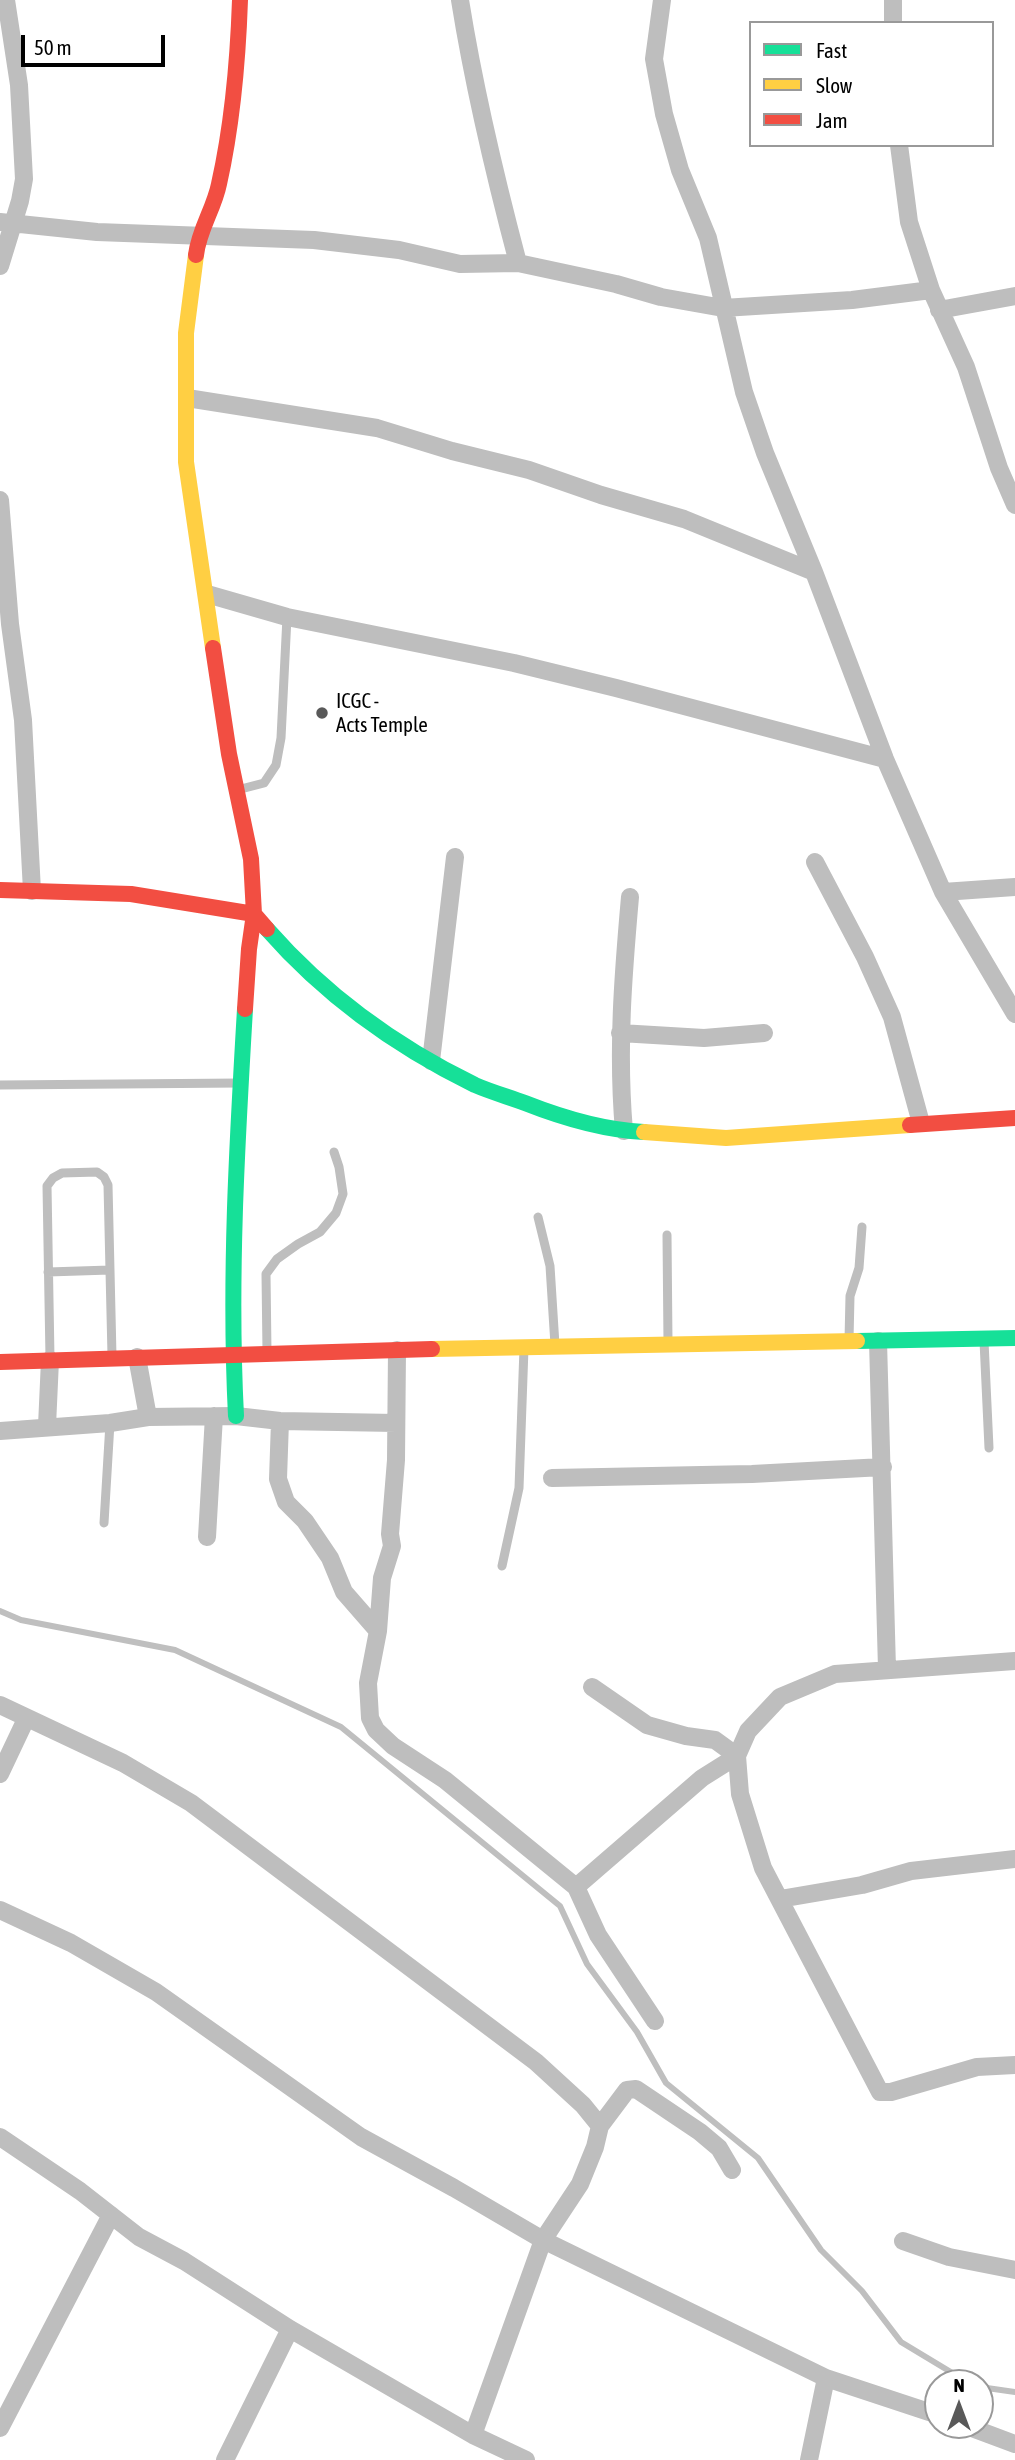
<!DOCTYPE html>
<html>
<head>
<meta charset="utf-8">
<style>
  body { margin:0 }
  #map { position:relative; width:1015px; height:2460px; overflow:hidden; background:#fff; font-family:"Asap Condensed",sans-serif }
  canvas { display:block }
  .legend { position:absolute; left:749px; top:21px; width:245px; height:126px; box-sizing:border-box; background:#fff; border:2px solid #999; margin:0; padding:9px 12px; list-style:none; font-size:21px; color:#000 }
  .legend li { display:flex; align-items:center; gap:14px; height:35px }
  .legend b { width:35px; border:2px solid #999 }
  .north { position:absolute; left:924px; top:2369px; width:70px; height:70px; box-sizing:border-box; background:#fff; border:2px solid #999; border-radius:50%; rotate:0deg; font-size:19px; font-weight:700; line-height:28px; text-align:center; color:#000 }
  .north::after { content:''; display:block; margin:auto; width:24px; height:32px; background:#595959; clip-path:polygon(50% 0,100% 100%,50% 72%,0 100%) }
  .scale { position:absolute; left:21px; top:35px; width:144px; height:32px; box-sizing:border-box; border:4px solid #000; border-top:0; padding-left:9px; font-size:21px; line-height:24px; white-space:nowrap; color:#000; -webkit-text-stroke:5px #fff; paint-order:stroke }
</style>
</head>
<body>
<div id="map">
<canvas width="1015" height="2460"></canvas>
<ul class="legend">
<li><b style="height:9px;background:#16e098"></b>Fast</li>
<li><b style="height:9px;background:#ffcf43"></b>Slow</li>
<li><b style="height:9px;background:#f24e42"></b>Jam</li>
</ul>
<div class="north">N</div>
<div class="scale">50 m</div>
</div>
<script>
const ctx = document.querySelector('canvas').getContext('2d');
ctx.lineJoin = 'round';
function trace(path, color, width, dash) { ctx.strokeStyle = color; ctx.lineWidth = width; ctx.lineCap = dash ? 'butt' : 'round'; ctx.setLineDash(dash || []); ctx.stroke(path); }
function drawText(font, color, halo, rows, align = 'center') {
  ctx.font = font + ' "Asap Condensed",sans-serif'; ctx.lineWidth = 7; ctx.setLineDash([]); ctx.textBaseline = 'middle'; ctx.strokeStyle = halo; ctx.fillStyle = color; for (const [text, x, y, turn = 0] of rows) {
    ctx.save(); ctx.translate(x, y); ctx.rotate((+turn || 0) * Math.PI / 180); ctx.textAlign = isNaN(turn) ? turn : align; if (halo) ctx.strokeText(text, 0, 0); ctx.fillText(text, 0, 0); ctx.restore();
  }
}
const stream = new Path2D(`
  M0,1611L21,1620L175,1650L341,1727L560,1906L587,1964L637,2032L666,2083L758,2158L821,2250L862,2291L901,2342L969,2383
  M980,2387L1015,2392`);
const lane = new Path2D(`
  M237,790L264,783L276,765L281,738L287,617
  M0,1085L240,1083
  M538,1217L550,1266L555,1345
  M667,1235L668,1343
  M48,1272L110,1270
  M849,1340L850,1296L859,1268L862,1227
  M984,1341L989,1448
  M267,1352L266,1274L277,1259L298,1244L320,1232L336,1213L343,1194L339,1167L334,1152
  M50,1358L47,1186L53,1178L62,1173L97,1172L104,1177L108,1185L112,1356
  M104,1523L110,1423
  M502,1566L519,1488L524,1348`);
const street = new Path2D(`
  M460,0C474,88 495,176 518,263
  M662,0L654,59L664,114L680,170L708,238L744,392L765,453L814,572L885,759L943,892L1015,1014
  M893,23V0
  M899,145L909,222L931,290L966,367L999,468L1015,505
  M0,222L97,232L314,240L399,250L460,264L518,263L616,284L661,297L723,308L852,300L931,290
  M0,266L20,201L24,179L19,85L6,0
  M939,310L1015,296
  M187,398L377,428L452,451L529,470L601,495L684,519L814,572
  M0,500L10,624L23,720L32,891
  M207,594L287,617L514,663L616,688L885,759
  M815,862L865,957L892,1017L921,1123
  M943,892L1015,887
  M620,1033L704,1038L764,1033
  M431,1061L455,857
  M624,1131C617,1051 623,976 630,897
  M878,1341L887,1669
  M397,1350L396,1460L390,1534L392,1546L382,1578L378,1631L368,1683L370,1718L376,1730L393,1746L445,1780L576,1887L598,1935L655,2021
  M148,1417L236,1416L280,1421L396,1423
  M280,1421L278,1479L286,1502L305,1521L330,1558L344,1592L378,1631
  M47,1426L50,1360
  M0,1431L110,1423L148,1417L137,1357
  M552,1478L752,1474L883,1467
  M207,1537L214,1416
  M592,1687L647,1725L686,1736L715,1740L737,1756L740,1794L763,1868L880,2092H891L977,2067L1015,2065
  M0,1705L123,1763L191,1803L536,2062L583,2105L600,2126
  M0,1774L26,1719
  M576,1887L702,1778L737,1756L748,1731L780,1697L835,1674L1015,1661
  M780,1899L862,1885L911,1871L1015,1859
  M0,1910L71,1943L156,1992L361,2137L454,2188L543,2240L826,2378L938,2415
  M0,2137L80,2191L139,2237L184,2261L290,2329L473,2435L526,2460
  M903,2241L949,2257L1015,2270
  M964,2425L1015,2444
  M0,2428L111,2215
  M473,2435L543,2240L580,2184L595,2147L600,2126L627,2090L636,2089L700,2132L719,2148L732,2170
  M225,2460L290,2329
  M809,2460L826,2378`);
const fast = new Path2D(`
  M267,929C324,994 397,1047 475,1085C491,1092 509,1097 525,1103C563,1118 603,1130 644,1132
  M857,1341L1015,1338
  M236,1416C229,1280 237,1144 245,1009`);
const slow = new Path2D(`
  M196,255L186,333V462L213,648
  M644,1132L726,1138L910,1125
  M432,1349L857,1341`);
const jam = new Path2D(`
  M196,255C199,229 214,209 219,184C232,126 238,59 240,0
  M213,648L229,754L251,859L254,914L249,949L245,1009
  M0,890L131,894L254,914L267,929
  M910,1125L1015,1118
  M0,1362L432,1349`);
const markers = [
  [322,713,7,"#595959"]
];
const poiNames = [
  ["ICGC -",336,701],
  ["Acts Temple",336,725]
];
trace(stream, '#bfbfbf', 6);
trace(lane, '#bebebe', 9);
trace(street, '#bebebe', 18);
trace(fast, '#16e098', 16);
trace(slow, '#ffcf43', 16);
trace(jam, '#f24e42', 16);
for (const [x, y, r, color] of markers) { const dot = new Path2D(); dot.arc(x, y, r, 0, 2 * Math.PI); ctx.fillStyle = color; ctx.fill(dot); trace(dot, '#fff', 2.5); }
drawText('21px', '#000', '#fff', poiNames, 'left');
</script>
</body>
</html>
